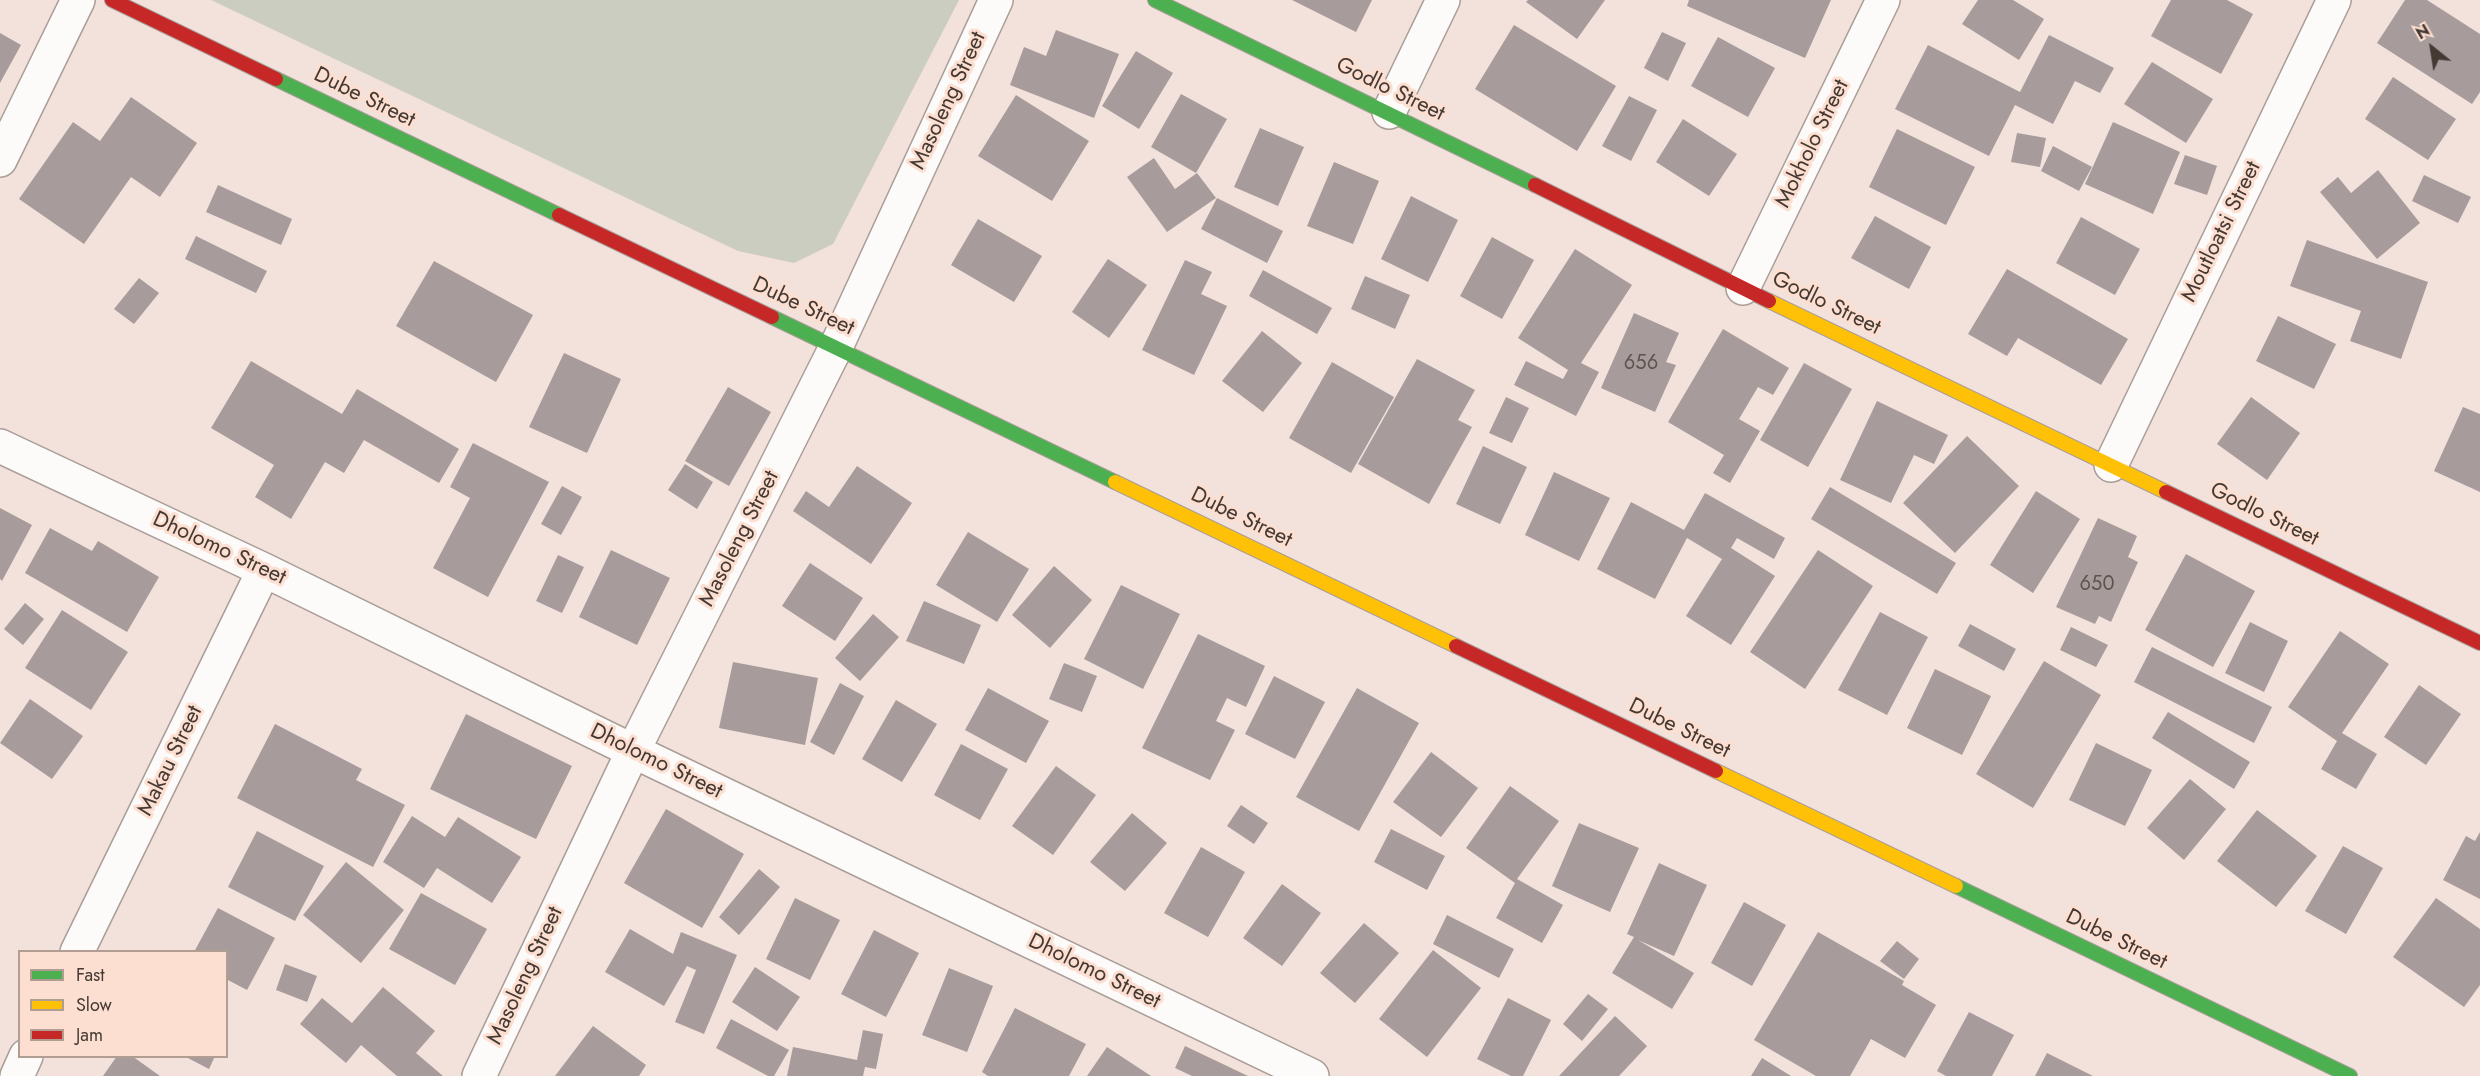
<!DOCTYPE html>
<html>
<head>
<meta charset="utf-8">
<style>
  body { margin:0 }
  #map { position:relative; width:2480px; height:1076px; overflow:hidden; background:#f2e2db; font-family:Jost,sans-serif }
  canvas { display:block }
  .legend { position:absolute; left:18px; top:950px; width:210px; height:108px; box-sizing:border-box; background:#fcdfd1; border:2px solid #b29d92; margin:0; padding:8px 10px; list-style:none; font-size:18px; color:#443933 }
  .legend li { display:flex; align-items:center; gap:12px; height:30px }
  .legend b { width:30px; border:2px solid #b29d92 }
  .north { position:absolute; left:2402px; top:18px; width:60px; height:60px; -webkit-text-stroke:4px #fcdfd1; paint-order:stroke; rotate:330deg; font-size:16px; font-weight:700; line-height:24px; text-align:center; color:#443933 }
  .north::after { content:''; display:block; margin:auto; width:21px; height:27px; background:#443933; clip-path:polygon(50% 0,100% 100%,50% 72%,0 100%) }
</style>
</head>
<body>
<div id="map">
<canvas width="2480" height="1076"></canvas>
<ul class="legend">
<li><b style="height:8px;background:#4caf50"></b>Fast</li>
<li><b style="height:8px;background:#ffc107"></b>Slow</li>
<li><b style="height:8px;background:#c62828"></b>Jam</li>
</ul>
<div class="north">N</div>
</div>
<script>
const ctx = document.querySelector('canvas').getContext('2d');
ctx.lineJoin = 'round';
function paint(path, color) { ctx.fillStyle = color; ctx.fill(path, 'evenodd'); }
function trace(path, color, width, dash) { ctx.strokeStyle = color; ctx.lineWidth = width; ctx.lineCap = dash ? 'butt' : 'round'; ctx.setLineDash(dash || []); ctx.stroke(path); }
function drawText(font, color, halo, rows, align = 'center') {
  ctx.font = font + ' Jost,sans-serif'; ctx.lineWidth = 6; ctx.setLineDash([]); ctx.textBaseline = 'middle'; ctx.strokeStyle = halo; ctx.fillStyle = color; for (const [text, x, y, turn = 0] of rows) {
    ctx.save(); ctx.translate(x, y); ctx.rotate((+turn || 0) * Math.PI / 180); ctx.textAlign = isNaN(turn) ? turn : align; if (halo) ctx.strokeText(text, 0, 0); ctx.fillText(text, 0, 0); ctx.restore();
  }
}
const green = new Path2D(`
  M211,0H959L833,244L794,263L738,251Z`);
const building = new Path2D(`
  M1292,0H1372L1356,32Z
  M1528,0H1605L1577,39L1526,2Z
  M1689,0H1831L1805,58L1687,6Z
  M1978,0H2013L2044,19L2019,60L1962,24Z
  M2171,0H2227L2253,14L2221,74L2151,36Z
  M2405,0H2427L2480,34V92L2472,104L2377,43Z
  M1514,25L1616,86L1577,151L1475,89Z
  M1056,30L1119,54L1094,118L1010,85L1024,47L1046,56Z
  M1662,32L1686,43L1668,81L1644,68Z
  M0,33L21,45L0,83Z
  M2049,35L2114,68L2100,93L2075,81L2053,124L2015,105L1989,156L1895,109L1928,45L2020,92Z
  M1718,37L1775,68L1748,117L1691,86Z
  M1136,51L1173,73L1139,129L1102,106Z
  M2152,62L2213,99L2186,143L2124,104Z
  M2393,77L2456,119L2428,160L2365,119Z
  M1181,94L1227,119L1196,173L1151,147Z
  M1016,95L1089,141L1052,201L978,156Z
  M1629,96L1657,110L1631,161L1602,146Z
  M131,97L197,143L160,197L131,177L84,244L19,199L73,122L100,141Z
  M1683,119L1737,154L1709,196L1656,162Z
  M2113,122L2180,152L2153,214L2085,184Z
  M1260,128L1304,147L1278,206L1234,187Z
  M1897,129L1975,167L1946,225L1869,187Z
  M2017,133L2046,138L2040,167L2011,162Z
  M2053,146L2092,167L2079,191L2041,171Z
  M2185,155L2217,166L2207,195L2174,184Z
  M1154,158L1175,189L1197,173L1216,198L1167,232L1127,177Z
  M1334,162L1379,181L1353,244L1307,226Z
  M2378,170L2420,223L2377,259L2320,192L2338,177L2351,193Z
  M2424,175L2471,197L2458,223L2412,201Z
  M218,185L292,219L281,245L206,212Z
  M1411,196L1458,220L1428,282L1381,259Z
  M1217,198L1283,231L1267,263L1201,229Z
  M1875,216L1931,247L1909,289L1851,258Z
  M2081,217L2140,249L2115,295L2056,263Z
  M978,219L1042,256L1014,302L951,265Z
  M196,236L267,271L256,293L185,259Z
  M1492,237L1534,260L1502,319L1460,296Z
  M2307,240L2428,282L2401,359L2350,341L2361,311L2290,286Z
  M1575,249L1632,285L1581,363L1599,372L1576,416L1514,385L1526,361L1563,379L1568,370L1518,338Z
  M1108,259L1147,285L1109,338L1072,312Z
  M1185,260L1212,272L1201,294L1227,306L1194,375L1142,350Z
  M434,261L533,315L496,382L396,326Z
  M2007,269L2128,339L2101,385L2018,338L2007,356L1968,334Z
  M1263,270L1332,308L1317,334L1249,296Z
  M1365,276L1410,295L1395,329L1351,309Z
  M139,278L159,293L134,324L114,309Z
  M1634,313L1679,333L1666,362L1676,365L1655,412L1601,388Z
  M2278,316L2336,344L2314,389L2256,361Z
  M1723,329L1789,368L1773,395L1758,387L1739,419L1760,431L1730,483L1713,473L1724,455L1668,422Z
  M1262,331L1302,363L1263,412L1222,381Z
  M564,353L621,379L587,453L529,427Z
  M1417,359L1475,390L1458,420L1472,427L1429,504L1358,464Z
  M251,361L342,414L357,389L459,449L439,483L364,440L344,473L325,462L291,519L255,497L274,465L211,428Z
  M1332,362L1394,397L1351,473L1289,438Z
  M1804,363L1852,389L1808,467L1760,440Z
  M728,387L771,412L729,486L685,461Z
  M1506,397L1529,408L1512,443L1489,433Z
  M2251,397L2300,433L2267,480L2217,444Z
  M1877,401L1948,435L1934,464L1914,455L1891,503L1840,480Z
  M2463,407L2480,414V492L2434,471Z
  M1967,436L2019,486L1955,553L1903,503Z
  M473,443L549,482L488,597L433,568L470,498L450,487Z
  M1483,446L1527,467L1500,524L1456,504Z
  M685,464L713,482L697,509L668,490Z
  M857,466L912,503L871,564L793,511L806,491L829,507Z
  M1554,472L1610,498L1579,561L1525,535Z
  M562,486L582,497L561,535L541,524Z
  M1830,487L1956,563L1937,594L1811,519Z
  M2036,491L2080,519L2033,593L1990,565Z
  M1705,493L1785,538L1774,559L1737,538L1731,548L1775,576L1731,645L1686,616L1722,559L1687,538L1655,599L1597,569L1631,502L1684,530Z
  M0,508L32,525L2,581L0,579Z
  M2098,518L2137,536L2128,557L2138,562L2111,622L2099,616L2095,624L2056,607Z
  M50,528L92,551L98,541L159,577L127,632L25,573Z
  M968,532L1029,569L997,622L936,585Z
  M611,550L670,578L637,645L579,617Z
  M1818,550L1873,586L1805,689L1750,652Z
  M2186,554L2255,591L2213,667L2145,630Z
  M558,555L584,567L562,613L536,601Z
  M810,563L863,598L835,641L782,606Z
  M1054,566L1092,600L1050,648L1012,615Z
  M1121,585L1180,614L1143,689L1084,659Z
  M924,601L981,625L964,664L906,641Z
  M25,603L44,619L23,645L4,629Z
  M62,610L128,652L91,710L25,668Z
  M1880,612L1928,637L1887,715L1838,690Z
  M873,614L899,637L860,681L835,658Z
  M2250,622L2288,641L2264,692L2225,673Z
  M1970,624L2016,649L2004,671L1958,646Z
  M2071,627L2108,645L2096,667L2060,650Z
  M2340,631L2389,664L2342,733L2377,754L2356,789L2321,769L2337,741L2288,707Z
  M1198,634L1265,666L1246,707L1227,698L1216,721L1235,730L1210,780L1142,748Z
  M2152,647L2272,707L2254,743L2134,682Z
  M2044,661L2101,695L2033,808L1976,774Z
  M733,662L818,678L805,745L719,728Z
  M1064,663L1097,676L1082,712L1049,699Z
  M1935,669L1991,696L1962,755L1907,728Z
  M1274,676L1325,702L1295,759L1245,734Z
  M840,683L864,696L834,755L810,742Z
  M2419,685L2461,714L2426,765L2384,737Z
  M988,688L1049,721L1026,763L965,730Z
  M1357,688L1419,723L1359,831L1296,797Z
  M30,699L83,736L52,779L0,743Z
  M896,700L937,724L902,782L862,759Z
  M2168,712L2250,762L2234,789L2152,738Z
  M466,714L572,766L536,839L430,789Z
  M275,724L362,769L356,780L405,805L373,867L237,798Z
  M2096,743L2152,770L2125,826L2069,800Z
  M961,744L1008,769L980,820L934,795Z
  M1431,752L1478,788L1441,837L1393,802Z
  M1056,766L1096,795L1053,855L1012,826Z
  M2190,779L2226,809L2184,860L2147,828Z
  M1510,786L1559,821L1517,879L1563,905L1542,943L1496,918L1515,883L1466,848Z
  M1241,805L1268,823L1254,844L1227,826Z
  M666,809L744,854L702,928L624,883Z
  M2257,810L2317,856L2276,907L2217,861Z
  M1132,813L1167,843L1125,891L1090,862Z
  M412,816L445,837L458,817L521,857L492,903L437,868L424,888L383,862Z
  M1579,823L1639,848L1610,912L1552,886Z
  M1391,829L1445,856L1427,890L1374,862Z
  M257,831L324,866L295,921L228,887Z
  M2480,832V899L2443,880L2466,836L2475,841Z
  M2343,846L2383,868L2346,934L2305,911Z
  M1201,847L1245,872L1208,937L1164,913Z
  M346,862L404,910L361,963L303,915Z
  M1659,863L1707,885L1674,956L1638,940L1694,973L1672,1009L1612,973L1634,937L1627,934Z
  M759,869L780,887L739,935L719,917Z
  M1282,884L1321,913L1282,966L1243,938Z
  M421,893L487,929L455,985L389,949Z
  M795,898L840,920L810,980L766,959Z
  M2436,898L2480,929V985L2464,1007L2393,957Z
  M1744,902L1786,925L1752,986L1711,963Z
  M218,908L275,938L247,990L226,979V952H194Z
  M1447,915L1514,949L1499,978L1433,944Z
  M1364,923L1399,953L1355,1003L1320,973Z
  M630,929L673,954L681,932L737,955L704,1034L675,1022L696,970L687,966L664,1006L605,972Z
  M874,930L919,953L886,1017L841,994Z
  M1818,932L1904,981L1902,985L1936,1005L1905,1058L1871,1039L1850,1076H1816L1754,1040Z
  M1897,941L1919,959L1904,979L1880,961Z
  M1433,950L1481,988L1427,1057L1379,1019Z
  M285,964L317,976L307,1002L276,990Z
  M755,967L800,997L777,1031L732,1002Z
  M949,968L993,986L967,1052L922,1035Z
  M383,987L435,1031L416,1053L443,1076H397L361,1045L346,1063L300,1024L322,998L352,1023Z
  M1588,994L1608,1009L1582,1041L1563,1024Z
  M1508,998L1551,1020L1523,1076H1511L1477,1059Z
  M1015,1008L1086,1044L1069,1076H988L982,1072Z
  M1969,1012L2014,1035L1992,1076H1946L1937,1071Z
  M1615,1016L1647,1046L1619,1076H1559Z
  M731,1019L789,1050L774,1076H768L716,1048Z
  M593,1026L646,1065L639,1076H555Z
  M863,1030L883,1034L876,1069L865,1067L863,1076H787L793,1047L857,1060Z
  M1185,1046L1248,1076H1192L1175,1068Z
  M1107,1047L1151,1076H1087Z
  M2047,1053L2093,1076H2035Z
  M117,1056H132L160,1076H103Z
  M184,1056H215L209,1069Z
  M1762,1058L1791,1076H1751Z`);
const street = new Path2D(`
  M1389,112L1443,0
  M0,160L78,0
  M1743,288L1883,0
  M0,446L264,570L633,751L1312,1076
  M2111,465L2334,0
  M77,952L264,570
  M17,1076L26,1056
  M479,1076L633,751L836,347L996,0`);
const fast = new Path2D(`
  M1155,0L1535,185
  M276,79L559,215
  M772,317L1115,482
  M1956,886L2350,1076`);
const slow = new Path2D(`
  M1769,301L2166,492
  M1115,482L1456,646
  M1716,771L1956,886`);
const jam = new Path2D(`
  M112,0L276,79
  M1535,185L1769,301
  M559,215L772,317
  M2166,492L2480,643
  M1456,646L1716,771`);
const numberNames = [
  ["656",1641,364],
  ["650",2097,585]
];
const streetNames = [
  ["Godlo Street",1390,90,26],
  ["Dube Street",364,98,26],
  ["Masoleng Street",949,101,-65],
  ["Mokholo Street",1813,144,-64],
  ["Moutloatsi Street",2222,232,-64],
  ["Godlo Street",1826,304,26],
  ["Dube Street",803,307,25],
  ["Godlo Street",2264,515,26],
  ["Dube Street",1241,518,26],
  ["Masoleng Street",740,539,-63],
  ["Dholomo Street",219,549,25],
  ["Dube Street",1679,729,26],
  ["Makau Street",171,761,-64],
  ["Dholomo Street",656,762,26],
  ["Dube Street",2116,940,26],
  ["Dholomo Street",1094,972,26],
  ["Masoleng Street",526,976,-65]
];
paint(green, '#cccdc1');
paint(building, '#a79b9b');
trace(street, '#a99d97', 36);
trace(fast, '#a99d97', 16);
trace(slow, '#a99d97', 16);
trace(jam, '#a99d97', 16);
trace(street, '#fdfbfa', 33);
trace(fast, '#4caf50', 14);
trace(slow, '#ffc107', 14);
trace(jam, '#c62828', 14);
drawText('20px', '#5d524d', null, numberNames);
drawText('22px', '#443933', '#fcdfd1', streetNames);
</script>
</body>
</html>
